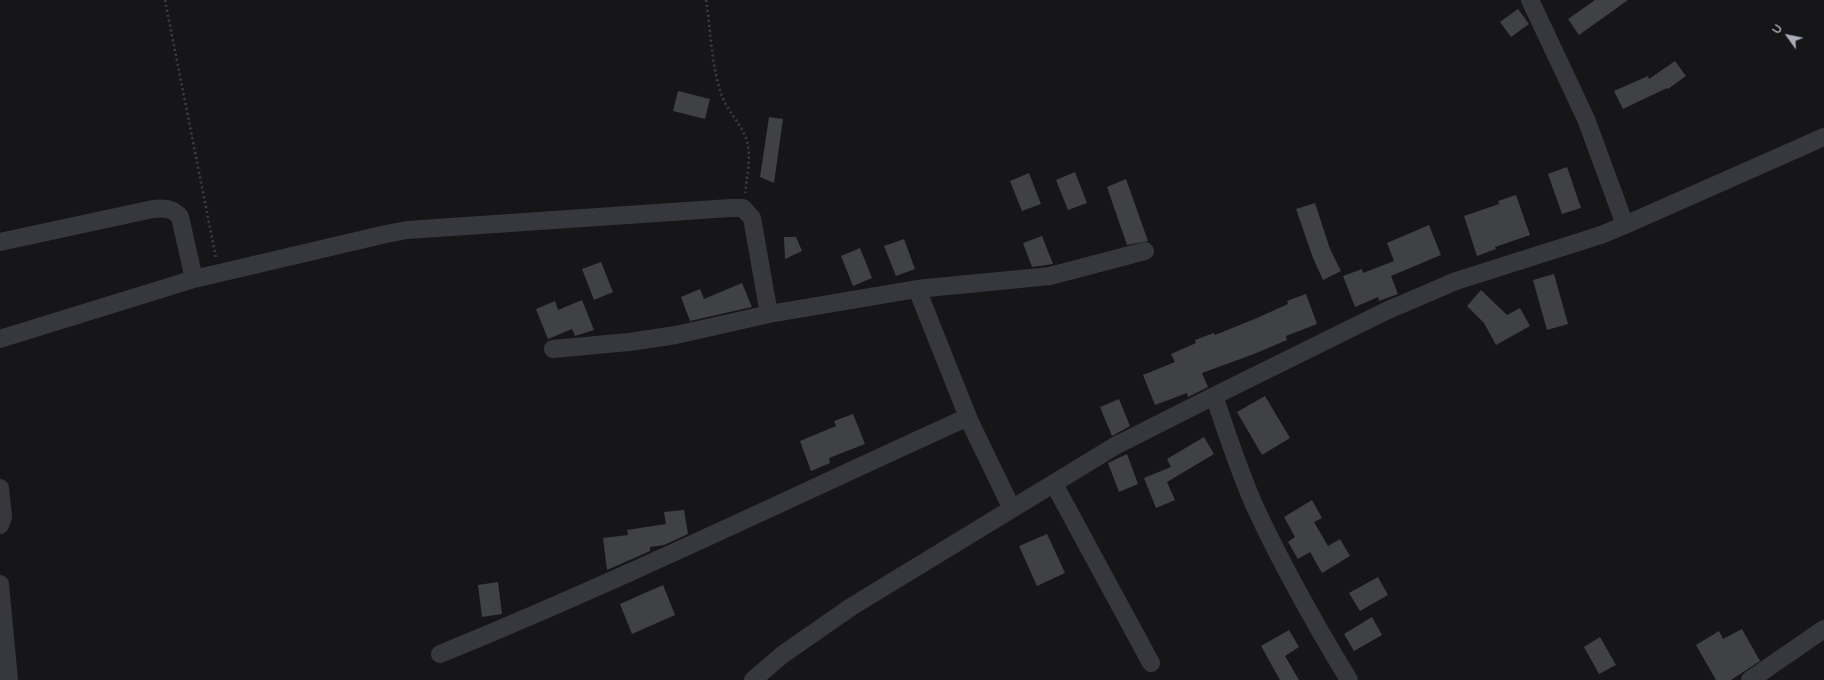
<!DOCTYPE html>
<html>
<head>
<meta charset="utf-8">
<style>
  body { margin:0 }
  #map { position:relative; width:1824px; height:680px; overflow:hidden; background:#161618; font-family:"Varela Round",sans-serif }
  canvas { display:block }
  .north { position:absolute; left:1768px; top:16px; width:40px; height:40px; -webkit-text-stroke:3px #111113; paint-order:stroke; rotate:303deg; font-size:11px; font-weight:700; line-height:16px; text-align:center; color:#a8adb8 }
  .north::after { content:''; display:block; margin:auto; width:14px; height:18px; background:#a8adb8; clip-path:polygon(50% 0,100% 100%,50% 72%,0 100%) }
</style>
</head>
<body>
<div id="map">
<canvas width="1824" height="680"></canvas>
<div class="north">U</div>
</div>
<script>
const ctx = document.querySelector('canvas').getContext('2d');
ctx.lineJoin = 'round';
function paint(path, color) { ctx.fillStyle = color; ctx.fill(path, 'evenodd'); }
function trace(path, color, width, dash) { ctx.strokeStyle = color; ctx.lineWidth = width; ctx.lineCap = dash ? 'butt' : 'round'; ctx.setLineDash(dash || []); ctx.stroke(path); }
const building = new Path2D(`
  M1595,0H1628L1579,35L1568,19Z
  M1518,9L1529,24L1511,37L1500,22Z
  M1675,61L1686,76L1668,89L1667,88L1623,109L1614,91L1648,76L1649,79Z
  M678,91L710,99L705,119L673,111Z
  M769,117L783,119L774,183L760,177Z
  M1567,167L1581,208L1562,214L1548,174Z
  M1075,172L1087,203L1068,210L1056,180Z
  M1029,173L1041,204L1022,211L1010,181Z
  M1126,179L1148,241L1127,245L1107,187Z
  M1516,195L1530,235L1495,247L1496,249L1477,256L1464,216L1499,204L1498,201Z
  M1315,203L1330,249L1341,271L1323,280L1313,258L1296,209Z
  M1429,225L1441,255L1391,276L1398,294L1379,301L1378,297L1355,307L1343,276L1362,269L1363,273L1394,261L1387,243Z
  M1042,236L1053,264L1032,267L1023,243Z
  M784,237H796L802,251L785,259Z
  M904,239L915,269L896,276L884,246Z
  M860,248L872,278L853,286L841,256Z
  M601,262L613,292L594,300L582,269Z
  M1554,274L1568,324L1547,330L1533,280Z
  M742,283L752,307L690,321L681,297L700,289L704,299Z
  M1481,290L1507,315L1520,308L1530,326L1496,345L1484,323L1467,306Z
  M1306,294L1317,324L1286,336L1287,340L1254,354L1202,373L1208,387L1188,397L1187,393L1155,405L1143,375L1175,362L1171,354L1196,343L1195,340L1214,333L1215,335L1257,318L1288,304L1287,301Z
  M582,300L594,330L575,336L572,329L548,339L536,309L555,301L558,310Z
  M1265,396L1290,438L1262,455L1237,412Z
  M1119,399L1130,426L1112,436L1100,407Z
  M853,414L865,444L829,458L830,463L811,471L800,441L836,426L834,421Z
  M1204,437L1214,454L1167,482L1175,500L1156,508L1144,478L1171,467L1167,459Z
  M1127,454L1138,484L1119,492L1108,463Z
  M1312,500L1322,518L1314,522L1328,546L1340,539L1350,556L1322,573L1310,552L1298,559L1288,542L1295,537L1284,517Z
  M684,510L688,534L664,545L650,547V551L607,570L603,538L628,535L627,530L666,524L664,512Z
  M1047,534L1065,573L1037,586L1019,546Z
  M1378,577L1388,595L1360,611L1349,593Z
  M498,582L502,614L482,617L478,585Z
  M663,585L675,615L632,634L620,604Z
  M1372,617L1382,635L1354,651L1344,634Z
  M1742,629L1760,661L1731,680H1716L1696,645L1719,631L1723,639Z
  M1289,630L1299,647L1285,656L1299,680H1280L1261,646Z
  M1600,637L1616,665L1599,674L1584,647Z`);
const path = new Path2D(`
  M165,0L216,258
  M706,0C711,31 711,64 721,93C726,110 740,122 746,138C752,155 747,176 745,193`);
const minor = new Path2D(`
  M1625,225L1824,137
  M0,242L153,209C164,208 173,208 180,217L194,279
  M917,289L970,422L1012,509
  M0,339L194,279L386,234L407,230L730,208H743L752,218L769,314
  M553,349L629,342L676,335L769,314L917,289L1050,276L1145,251
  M1054,484L1151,663
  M0,488L3,517L0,525
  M0,584L9,680
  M440,654C619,581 792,497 968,417
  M753,680L782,655L851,607L1115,446L1214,396
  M1349,680C1315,624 1283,567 1255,507C1239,471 1227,433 1214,396L1386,311L1456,281L1601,235L1625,225L1586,119L1530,0
  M1750,680L1824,629`);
paint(building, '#404145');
trace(path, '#3d3f44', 2.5, [2, 3]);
trace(minor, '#37383d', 18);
</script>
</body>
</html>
